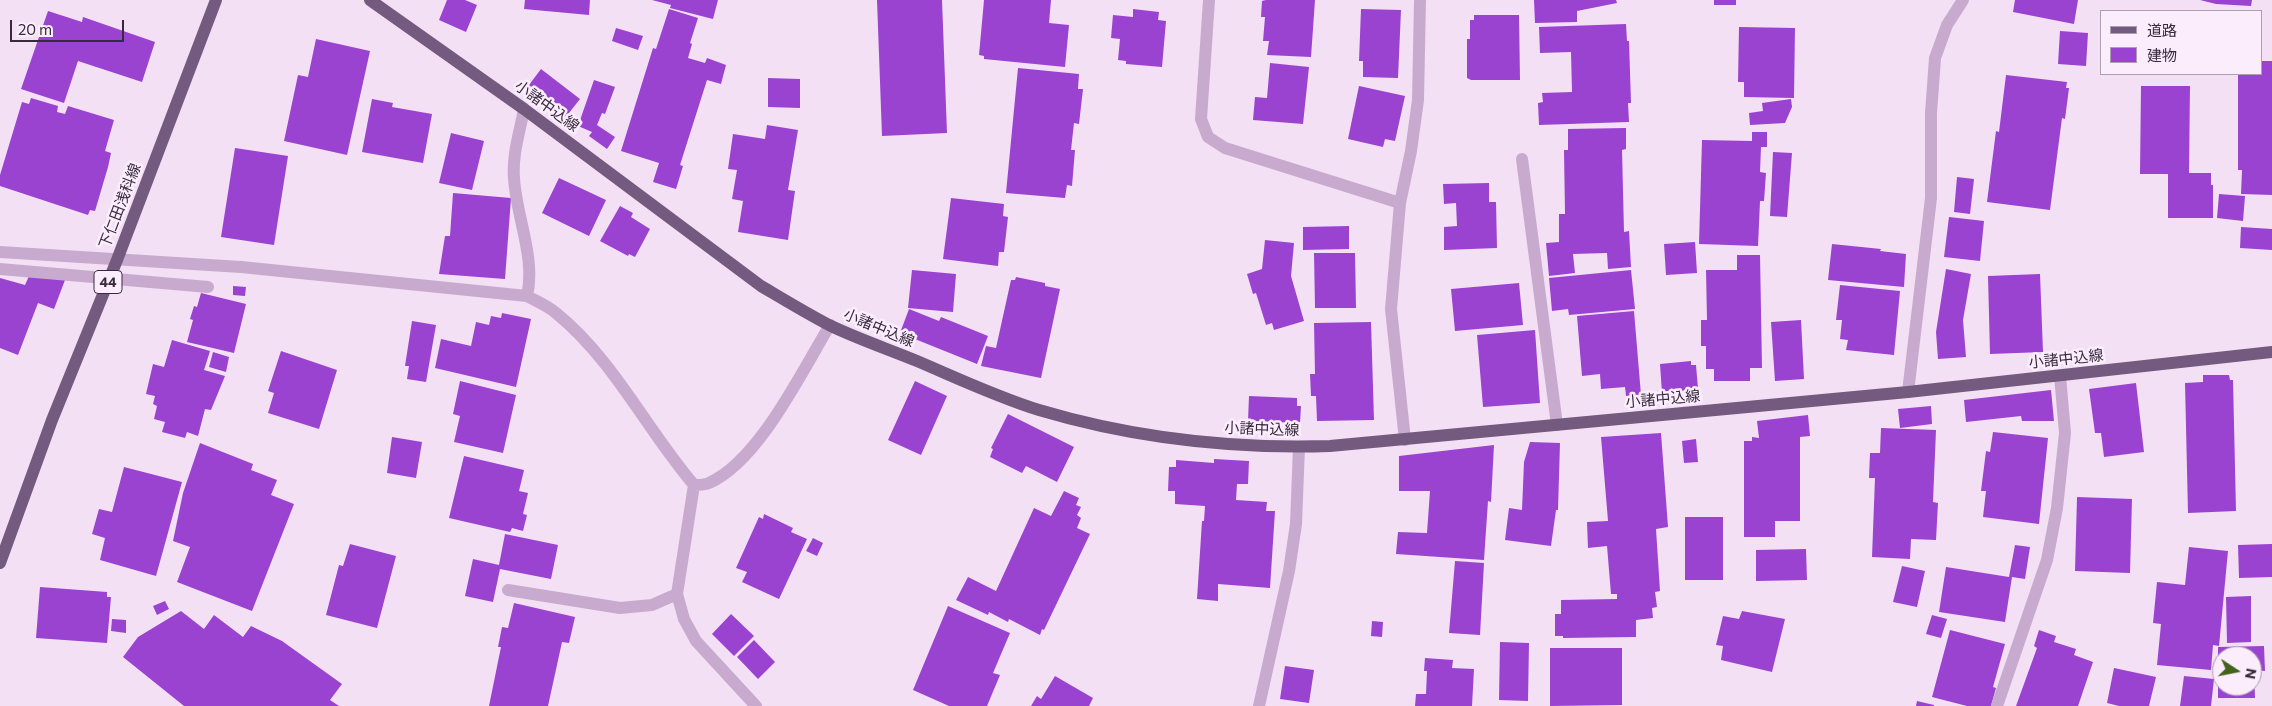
<!DOCTYPE html>
<html>
<head>
<meta charset="utf-8">
<style>
  body { margin:0 }
  #map { position:relative; width:2272px; height:706px; overflow:hidden; background:#f3e0f5; font-family:Commissioner,"Noto Sans JP",sans-serif }
  canvas { display:block }
  .legend { position:absolute; left:2100px; top:10px; width:162px; height:65px; box-sizing:border-box; background:#fbedfc; border:1px solid #ac9faf; margin:0; padding:6px 9px; list-style:none; font-size:15px; color:#362a3c }
  .legend li { display:flex; align-items:center; gap:10px; height:25px }
  .legend b { width:25px; border:1px solid #ac9faf }
  .north { position:absolute; left:2212px; top:646px; width:50px; height:50px; box-sizing:border-box; background:#fbedfc; border:1px solid #ac9faf; border-radius:50%; rotate:101deg; font-size:14px; font-weight:700; line-height:20px; text-align:center; color:#362a3c }
  .north::after { content:''; display:block; margin:auto; width:18px; height:22px; background:#43621b; clip-path:polygon(50% 0,100% 100%,50% 72%,0 100%) }
  .scale { position:absolute; left:10px; top:20px; width:114px; height:22px; box-sizing:border-box; border:2px solid #362a3c; border-top:0; padding-left:6px; font-size:15px; line-height:18px; white-space:nowrap; color:#362a3c; -webkit-text-stroke:4px #fbedfc; paint-order:stroke }
</style>
</head>
<body>
<div id="map">
<canvas width="2272" height="706"></canvas>
<ul class="legend">
<li><b style="height:6px;background:#745a7f"></b>道路</li>
<li><b style="height:14px;background:#9a43d0"></b>建物</li>
</ul>
<div class="north">N</div>
<div class="scale">20 m</div>
</div>
<script>
const ctx = document.querySelector('canvas').getContext('2d');
ctx.lineJoin = 'round';
function paint(path, color) { ctx.fillStyle = color; ctx.fill(path, 'evenodd'); }
function trace(path, color, width, dash) { ctx.strokeStyle = color; ctx.lineWidth = width; ctx.lineCap = dash ? 'butt' : 'round'; ctx.setLineDash(dash || []); ctx.stroke(path); }
function drawText(font, color, halo, rows, align = 'center') {
  ctx.font = font + ' Commissioner,"Noto Sans JP",sans-serif'; ctx.lineWidth = 5; ctx.setLineDash([]); ctx.textBaseline = 'middle'; ctx.strokeStyle = halo; ctx.fillStyle = color; for (const [text, x, y, turn = 0] of rows) {
    ctx.save(); ctx.translate(x, y); ctx.rotate((+turn || 0) * Math.PI / 180); ctx.textAlign = isNaN(turn) ? turn : align; if (halo) ctx.strokeText(text, 0, 0); ctx.fillText(text, 0, 0); ctx.restore();
  }
}
const building = new Path2D(`
  M447,0H465L477,5L466,32L439,20Z
  M525,0H590L589,15L524,9Z
  M652,0H718L713,19L670,8L671,5Z
  M877,0H942L947,133L882,136Z
  M984,0H1051L1049,23L1069,25L1065,67L984,59V56L979,55Z
  M1266,0H1315L1311,57L1267,55L1269,41H1263L1265,17H1261L1262,1Z
  M1534,0H1616L1617,3L1577,11V22L1535,23Z
  M1714,0H1736V5H1714Z
  M2015,0H2078L2074,24L2013,12Z
  M2200,0H2252L2251,6L2216,4Z
  M669,9L698,18L690,43L692,44L688,58L705,63L707,58L726,65L721,84L707,80L680,165L683,166L676,189L653,182L659,163L621,151L653,48L656,49Z
  M1133,9L1159,12L1158,20L1166,21L1162,67L1126,64V61L1118,60L1120,39L1111,38L1113,15L1133,17Z
  M1361,9L1401,10L1398,78L1363,77V61H1359Z
  M48,11L82,22L83,17L155,42L142,82L78,61L64,103L21,89Z
  M1474,15H1519L1520,80H1471L1467,78V39H1470V20H1474Z
  M1626,24L1627,41H1629L1631,103H1628L1629,122L1539,125L1538,103L1543,102L1542,93L1572,92L1571,52L1540,53L1539,27Z
  M1739,27L1795,28L1794,98L1744,97V82H1738Z
  M616,28L643,36L638,50L612,41Z
  M2060,31L2088,33L2086,66L2058,64Z
  M316,39L370,51L347,155L284,141L298,75L308,77Z
  M2261,61H2272V195L2241,194L2242,170H2238V74H2261Z
  M1270,63L1309,67L1303,124L1253,120L1255,97L1267,98Z
  M1018,68L1079,74L1078,89H1083L1079,124L1074,123L1071,150H1075L1072,186L1067,185L1065,198L1006,193Z
  M541,69L580,99L565,118L526,89Z
  M2006,75L2067,82L2066,88H2069L2065,119L2062,118L2050,210L1987,202L1996,131L1999,132Z
  M768,78L800,79V108L768,107Z
  M594,80L615,87L605,114L602,113L597,125L615,137L607,149L589,136L592,132L578,126Z
  M1359,86L1405,96L1395,141L1385,139L1383,147L1348,139Z
  M2141,86H2190L2189,173H2211V185H2213V218H2168V174H2140Z
  M31,98L58,106L57,112L65,114L68,106L114,120L105,151L111,153L108,167L95,211L90,210L88,215L0,186V175L22,102L29,104Z
  M372,99L393,103L392,107L432,114L423,163L362,152Z
  M1791,99L1792,107L1785,123L1750,125L1749,113L1763,111L1762,103Z
  M767,125L798,130L788,190L795,191L788,240L738,232L743,201L732,199L737,170L728,169L733,134L765,139Z
  M1626,128V149L1622,150L1624,232L1629,231L1631,267L1608,269L1607,253L1573,254L1575,273L1549,276L1546,243L1559,242V214H1565L1564,150H1568V129Z
  M1752,132H1767V147H1761L1760,172L1766,173L1764,201H1760L1758,246L1699,244L1702,140L1752,141Z
  M451,133L484,141L472,190L439,183Z
  M235,148L288,156L274,245L221,237Z
  M1773,152L1792,153L1787,217L1770,216Z
  M1957,177L1974,179L1970,214L1954,212Z
  M559,178L606,200L589,236L542,213Z
  M1489,183V202H1496L1497,248L1444,250V227L1457,226L1456,203L1444,204L1443,184Z
  M453,193L511,198L505,279L439,274L445,236H450Z
  M2219,194L2245,196L2243,221L2217,218Z
  M951,198L1004,204L1003,216L1008,217L1004,252H999L998,266L943,259Z
  M620,206L633,213L631,217L650,229L635,257L629,254L628,256L600,241Z
  M1949,217L1984,221L1980,261L1944,257Z
  M1349,226V249L1303,250V227Z
  M2241,227L2272,229V250L2240,248Z
  M1265,240L1294,243L1291,276L1304,321L1274,330L1272,323L1266,325L1256,293L1253,294L1247,274L1262,269Z
  M1695,242L1697,273L1666,275L1664,244Z
  M1832,244L1881,249L1880,251L1906,254L1904,287L1828,280Z
  M1314,253H1355L1356,308H1315Z
  M1737,255H1760L1762,368H1750V381H1714V369H1706V346H1701V320H1707L1706,270H1737Z
  M1946,269L1971,274L1963,320L1966,357L1938,359L1936,332Z
  M912,270L956,274L953,312L908,308Z
  M1631,270L1635,309L1569,315L1568,309L1552,311L1549,278Z
  M2040,274L2043,352L1990,354L1988,276Z
  M29,276L65,280L54,309L38,303L18,355L0,348V278L25,285Z
  M1016,277L1045,283V286L1060,289L1041,378L981,366L986,346L996,348L1011,280H1015Z
  M1519,283L1523,325L1455,331L1451,289Z
  M1840,285L1900,291L1894,355L1846,350L1848,340L1840,339L1842,320H1836Z
  M233,286L246,287L245,296L233,295Z
  M201,293L246,304L234,353L187,342L193,320L190,319L194,306L197,307Z
  M909,309L939,321L941,317L988,336L977,364L900,333Z
  M1634,311L1641,395L1626,396L1625,387L1601,389L1600,374L1582,376L1577,316Z
  M502,313L531,319L516,387L435,368L441,339L471,346L476,322L489,325L491,316L501,318Z
  M1801,320L1804,379L1775,381L1771,322Z
  M412,321L436,325L426,382L407,379L409,366H405Z
  M1371,322L1374,420L1317,421L1316,396H1311L1310,374H1315L1314,323Z
  M1535,330L1540,403L1483,407L1477,335Z
  M172,340L210,351L204,370L225,376L211,410L205,409L198,436L187,432L185,438L162,432L165,422L154,419L157,406L153,404L155,396L146,394L153,364L164,367Z
  M281,351L337,370L319,429L268,413L274,393L268,391Z
  M213,352L229,357L226,372L209,367Z
  M1691,361V365H1696L1698,389L1662,393L1660,364Z
  M2203,375H2229L2230,380H2233L2236,511L2188,513L2185,383L2203,382Z
  M460,381L516,395L503,453L454,442L460,416L453,414Z
  M915,381L947,396L921,455L888,440Z
  M2136,383L2144,452L2104,457L2101,433H2095L2089,389Z
  M2051,390L2054,421H2022L2021,416L1966,422L1964,400Z
  M1249,396L1297,398V406H1301L1300,423L1248,421Z
  M1931,406L1932,424L1900,428L1898,409Z
  M1008,414L1074,447L1057,482L1026,466L1022,473L990,457L993,449L991,448Z
  M1808,415L1810,436L1800,437V521H1775V537H1744V441H1752V437L1759,438L1757,421Z
  M1881,428L1936,430L1933,502L1938,503L1936,540L1911,539L1910,559L1872,557L1875,478H1869L1870,453H1880Z
  M1993,432L2048,438L2039,524L1983,517L1986,491H1981L1986,451L1990,452Z
  M1661,433L1668,527L1656,529L1660,591L1655,592L1657,607L1652,608L1653,618L1636,620V637L1563,638V636H1555V614H1561V600L1617,599V594H1611L1607,546L1588,548L1587,522L1608,521L1601,437Z
  M392,437L422,442L416,478L387,473Z
  M1696,439L1698,462L1684,463L1682,441Z
  M1530,442L1560,443L1558,510H1556L1551,546L1505,540L1509,508L1522,510L1524,462Z
  M200,443L253,464L251,470L277,480L271,495L294,504L252,611L177,582L190,547L173,541L183,493Z
  M1494,445L1491,502L1488,501L1484,560L1396,554L1398,532L1427,533L1430,491H1399V456Z
  M464,456L524,470L519,491L528,493L523,514L527,515L523,531L512,528L510,532L449,518Z
  M1214,459L1249,461L1248,484H1237L1236,500L1267,502L1266,511H1275L1270,588L1218,584V601L1197,599L1202,521H1204L1205,506L1175,504V491H1168L1169,467H1176V460L1214,463Z
  M124,467L182,482L156,576L100,560L105,538L92,534L99,509L112,512Z
  M1064,491L1079,498L1076,505L1081,507L1077,515L1081,518L1077,528L1090,534L1044,630L1042,629L1040,635L1009,619L1008,622L989,612L988,615L956,600L968,577L996,591L1034,508L1051,516Z
  M2077,497L2132,499L2130,573L2075,571Z
  M764,514L793,528L791,532L807,539L779,599L742,582L747,572L736,568L759,517L763,519Z
  M1685,517H1723V580H1685Z
  M505,534L558,545L551,579L500,569L493,602L465,596L473,559L499,565Z
  M813,538L823,543L817,556L806,551Z
  M350,544L396,556L377,628L326,615L339,565L343,566Z
  M2272,544V577L2239,578L2238,545Z
  M2015,545L2030,547L2025,579L2012,577L2005,622L1939,612L1946,567L2009,577Z
  M2189,547L2228,551L2219,646L2213,645L2211,670L2157,665L2161,624L2153,623L2157,582L2185,585Z
  M1806,549L1807,580L1756,581V550Z
  M1455,561L1484,563L1480,635L1449,633Z
  M1902,566L1925,571L1917,607L1893,602Z
  M40,587L107,592V597H111L107,643L36,638Z
  M2251,596V642L2227,643L2226,597Z
  M165,601L169,609L157,615L153,606Z
  M514,603L575,617L569,643L562,642L548,706H489L501,647H498L502,627L508,628Z
  M948,606L1010,633L993,673L1000,675L987,706H949L913,690Z
  M181,611L204,629L214,615L243,637L251,626L282,641L342,684L330,700L339,706H184L123,657L138,637Z
  M1742,611L1785,619L1772,672L1721,660L1723,646L1716,645L1723,616L1739,619Z
  M731,614L754,636L734,656L712,634Z
  M1932,615L1947,619L1941,638L1926,634Z
  M112,619L126,620V633L111,631Z
  M1372,621L1383,622L1382,637L1371,636Z
  M1950,630L2005,644L1993,687L1996,688L1991,706H1967L1932,697Z
  M2039,630L2056,636L2054,642L2076,649L2074,655L2093,662L2078,706H2016L2037,648L2034,646Z
  M754,640L775,662L758,679L737,657Z
  M1500,642L1529,643L1528,701L1499,700Z
  M2264,646L2265,671L2254,670L2255,698H2218V647ZM2222,656H2252V686H2222Z
  M1550,648H1622V705L1550,706Z
  M1425,658L1453,660L1452,668L1474,669L1472,706H1415L1416,694H1426L1427,671H1424Z
  M1285,666L1314,670L1309,703L1280,699Z
  M2114,668L2156,677L2149,706H2119L2107,703Z
  M1055,676L1093,698L1089,706H1031L1037,696L1041,699Z
  M2184,676L2214,679L2211,706H2180Z
  M1917,701L1934,705V706H1916Z`);
const minor = new Path2D(`
  M1209,0L1201,119L1208,137L1225,148L1400,203
  M524,109C520,131 512,155 514,178C516,216 536,258 527,296
  M1522,159L1557,425
  M0,252L241,267L527,296C536,301 548,306 556,313C614,360 646,429 694,485
  M1908,392L1931,198V113L1935,58L1947,25L1963,0
  M1405,440L1391,309L1400,203L1411,151L1418,100L1420,0
  M508,590L620,608L652,605L677,594
  M756,706L696,641L684,619L677,594L694,485C699,485 705,485 709,483C759,461 802,371 830,325
  M1259,706L1289,571L1296,524L1299,447
  M1997,706L2047,560L2057,508L2065,433L2060,376`);
const major = new Path2D(`
  M370,0L524,109L761,286C783,299 806,313 829,325C858,339 888,349 917,361C957,378 997,397 1039,410C1133,438 1233,449 1330,446L1908,392L2272,352
  M0,563L52,420L117,260L216,0`);
const minorBridge = new Path2D(`
  M0,269L208,287`);
const shields = [
  [108,282,28]
];
const shieldNames = [
  ["44",108,282]
];
const streetNames = [
  ["小諸中込線",547,106,36],
  ["下仁田浅科線",120,206,-69],
  ["小諸中込線",879,328,23],
  ["小諸中込線",2066,359,-6],
  ["小諸中込線",1663,399,-5],
  ["小諸中込線",1262,429,2]
];
paint(building, '#9a43d0');
trace(minor, '#c9aacf', 12);
trace(major, '#745a7f', 12);
trace(minorBridge, '#c9aacf', 12);
for (const [x, y, w] of shields) { const box = new Path2D(); box.roundRect(x - w / 2, y - 11.5, w, 23, 4); ctx.fillStyle = '#fbedfc'; ctx.fill(box); trace(box, '#362a3c', 1); }
drawText('bold 14px', '#362a3c', null, shieldNames);
drawText('15px', '#362a3c', '#fbedfc', streetNames);
</script>
</body>
</html>
